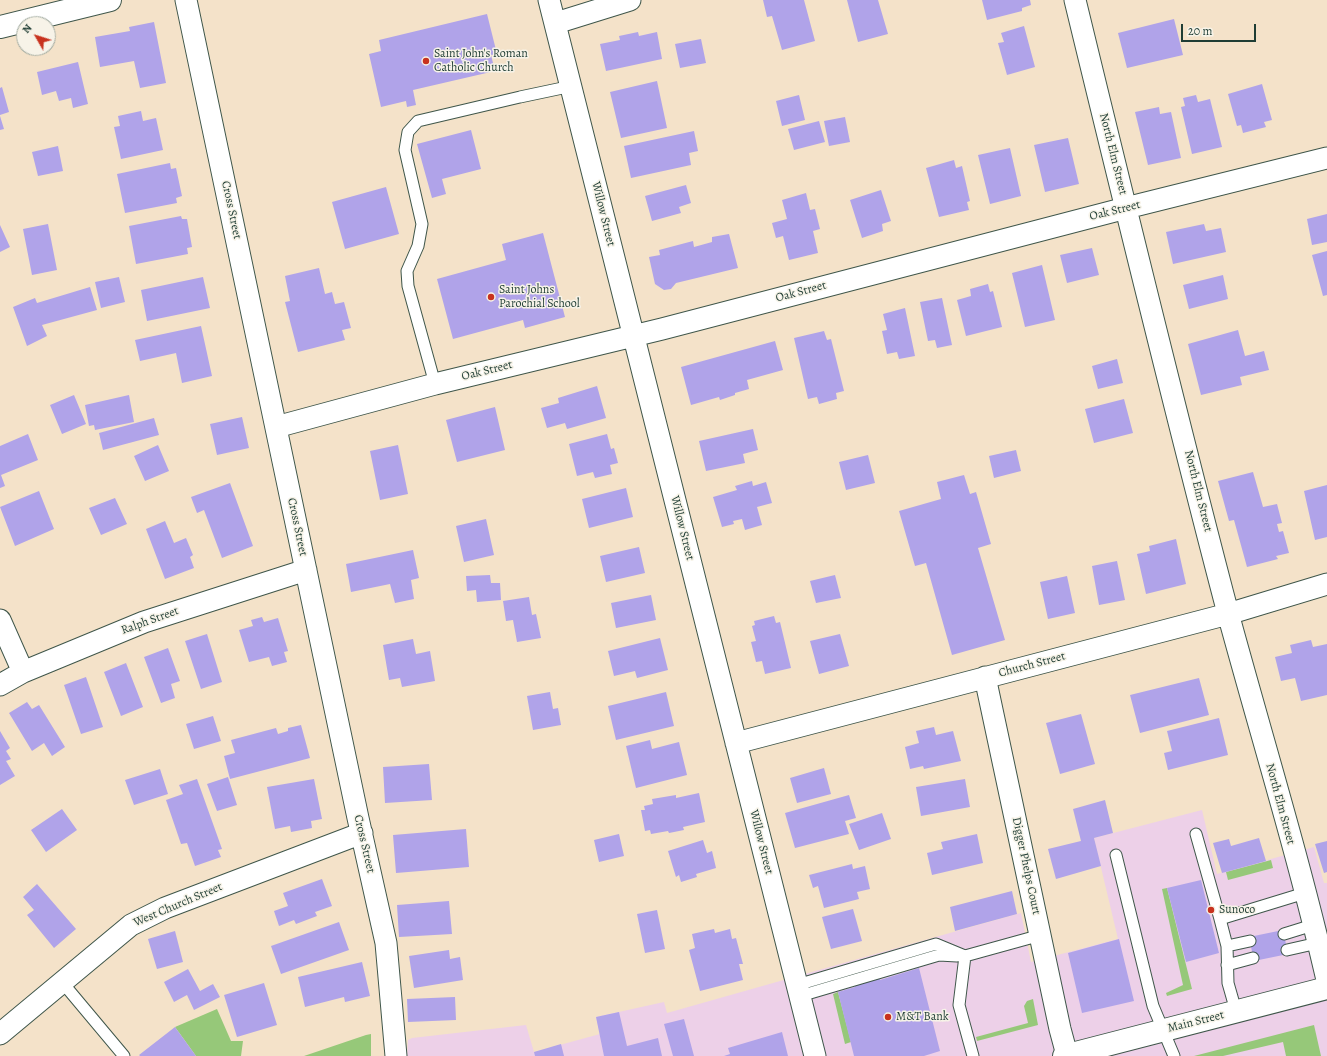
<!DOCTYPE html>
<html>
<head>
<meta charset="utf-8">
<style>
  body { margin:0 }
  #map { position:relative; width:1327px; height:1056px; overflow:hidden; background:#f4e2c9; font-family:Alegreya,serif }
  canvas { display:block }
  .north { position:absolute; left:16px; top:16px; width:40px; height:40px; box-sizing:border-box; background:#f7f3e8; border:1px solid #a1aaa0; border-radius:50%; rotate:309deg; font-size:11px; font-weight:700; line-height:16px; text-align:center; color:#1f3d34 }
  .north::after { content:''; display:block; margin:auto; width:14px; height:18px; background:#c8321e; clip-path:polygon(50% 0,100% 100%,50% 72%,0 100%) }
  .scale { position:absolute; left:1181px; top:24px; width:75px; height:18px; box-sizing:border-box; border:2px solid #1f3d34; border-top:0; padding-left:5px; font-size:12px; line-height:14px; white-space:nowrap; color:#1f3d34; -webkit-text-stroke:3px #f7f3e8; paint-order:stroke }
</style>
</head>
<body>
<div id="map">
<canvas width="1327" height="1056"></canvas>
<div class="north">N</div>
<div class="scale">20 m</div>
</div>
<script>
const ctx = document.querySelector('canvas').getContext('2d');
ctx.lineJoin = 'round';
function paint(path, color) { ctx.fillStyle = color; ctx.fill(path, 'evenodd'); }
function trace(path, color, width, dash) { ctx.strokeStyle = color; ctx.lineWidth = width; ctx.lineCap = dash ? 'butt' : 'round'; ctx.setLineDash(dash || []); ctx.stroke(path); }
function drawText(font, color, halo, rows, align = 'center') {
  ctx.font = font + ' Alegreya,serif'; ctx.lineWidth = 3; ctx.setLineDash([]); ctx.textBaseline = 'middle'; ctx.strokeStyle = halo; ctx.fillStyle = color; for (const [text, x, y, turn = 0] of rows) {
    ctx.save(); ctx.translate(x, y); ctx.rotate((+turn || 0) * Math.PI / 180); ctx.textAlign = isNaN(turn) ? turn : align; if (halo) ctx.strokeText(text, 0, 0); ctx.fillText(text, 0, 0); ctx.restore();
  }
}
const built = new Path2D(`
  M1202,810L1217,874L1314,847L1324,883H1327V1056H407L408,1040L412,1038L526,1025L534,1052L600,1034L596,1017L664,1002L667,1013L1017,914L1021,913L1031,962L1118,939L1094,838Z`);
const green = new Path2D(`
  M1271,860L1273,868L1228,880L1226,872Z
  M1167,888L1192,989L1167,996L1166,993L1183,985L1162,889Z
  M838,992L851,1042L845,1044L833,994Z
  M1033,999L1038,1025L977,1041L976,1037L1028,1023L1024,1006L1027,1001Z
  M217,1009L231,1041H243L241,1056H196L175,1027Z
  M1314,1025L1321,1056H1286L1283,1042L1223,1056H1194Z
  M371,1034V1056H304L366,1035Z`);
const building = new Path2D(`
  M763,0H804L815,41L782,50L772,16L767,17Z
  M847,0H878L888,34L858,42Z
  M982,0H1030L1031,5L1022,8V11L987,20Z
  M487,14L497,54L491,55L495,71L413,90L416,105L407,107L406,101L381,107L369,54L381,51L379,40Z
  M1174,19L1183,55L1127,68L1118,33Z
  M154,22L166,83L140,88L134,61L100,67L95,37L130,31L129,27Z
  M1024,26L1035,67L1007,75L998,43L1004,42L1001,33Z
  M638,32L639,36L657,32L662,59L606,71L600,44L620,40L619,36Z
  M701,39L706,63L680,68L675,44Z
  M78,62L88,104L73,108L71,98L59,101L56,91L42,95L37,72Z
  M657,81L667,128L621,138L610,92Z
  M1262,84L1272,120L1264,122L1266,127L1243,133L1241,125L1237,126L1228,94Z
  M2,87L9,112L0,115V88Z
  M799,95L805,120L782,126L776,101Z
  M1196,95L1198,102L1210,99L1222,147L1192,154L1181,107L1185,106L1183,98Z
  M1159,107L1160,114L1171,112L1181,158L1148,165L1135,112Z
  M141,111L143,121L156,118L163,150L121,159L114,127L120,126L118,116Z
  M0,116L4,129L0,130Z
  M845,117L850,142L829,146L824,121Z
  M819,121L825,142L794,150L788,129Z
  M471,130L481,169L442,179L446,194L432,198L417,144Z
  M694,131L698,151L689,153L691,165L631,178L624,146Z
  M1068,138L1079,184L1045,192L1034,145Z
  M58,146L63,171L38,176L32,152Z
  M1010,148L1021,196L990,204L978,155Z
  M954,160L956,168L962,166L970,201L967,202L969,210L939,217L926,168Z
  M170,163L171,169L176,168L182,196L176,198L177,203L125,213L117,174Z
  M686,185L691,203L679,207L681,213L652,221L645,196Z
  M386,187L399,234L345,249L332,202Z
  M881,190L891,221L882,224L883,231L862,238L850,200Z
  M806,193L810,210L815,209L820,229L813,231L818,253L789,260L783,236L776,238L772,223L787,219L782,200Z
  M1327,214V242L1312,245L1307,219Z
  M181,216L182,219H187L192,247L187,248L188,254L136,264L129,226Z
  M48,224L57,270L32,275L23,229Z
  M1204,224L1206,231L1221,228L1226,252L1173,264L1166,232Z
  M0,225L10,247L0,252Z
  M543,233L565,317L525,328L523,320L453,339L437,279L506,260L502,244Z
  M729,234L738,268L676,283L671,289L664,290L655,284L649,257L660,255L659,250L693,241L694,247L712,242V237Z
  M1092,248L1099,275L1067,283L1060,255Z
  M1327,251V295L1323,296L1312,255Z
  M1042,265L1055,320L1025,327L1012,273Z
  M319,268L325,294L332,292L335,304L344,302L351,328L342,330L345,340L298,352L285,302L290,301L285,276Z
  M1223,275L1228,299L1189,309L1183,285Z
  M119,277L125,302L101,308L95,282Z
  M203,277L210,308L147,321L141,290Z
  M988,284L990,292L993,291L1002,327L966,336L957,300L971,296L970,289Z
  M90,287L97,310L42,325L47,336L27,346L13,307L35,298L37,303Z
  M942,298L952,345L937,348L935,340L928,341L920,302Z
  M905,308L915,356L899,359L897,352L887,354L882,331L887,330L883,314Z
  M201,326L212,376L182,383L176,353L140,361L135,340Z
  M1238,330L1245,356L1264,351L1269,370L1240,377L1242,385L1201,395L1188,344Z
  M824,331L827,340L831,339L844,391L836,393L837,399L819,404L817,397L808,399L794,338Z
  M775,341L783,370L747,380L749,389L735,393V395L720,400L719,397L691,405L681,367Z
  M1117,359L1123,383L1098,389L1092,366Z
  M597,386L606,418L567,429L565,423L547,428L541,408L559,403L558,398Z
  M74,395L86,424L62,434L50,405Z
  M129,395L134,422L95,430L94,425L89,426L85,405Z
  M1124,399L1133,433L1094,443L1085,409Z
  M495,407L505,450L457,462L446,420Z
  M242,417L249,448L217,455L210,424Z
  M154,418L159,435L103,450L99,433Z
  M753,429L758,450L743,454L745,463L706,471L699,441Z
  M28,434L38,460L1,475L5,486L0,488V446Z
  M607,434L611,449L614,448L618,463L610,465L612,474L595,478L593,472L577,476L569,444Z
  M158,445L169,471L145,481L134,456Z
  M398,445L408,494L380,500L370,451Z
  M1016,450L1021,471L994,478L989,456Z
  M868,455L875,483L846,490L839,462Z
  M1253,472L1263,507L1277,504L1282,523L1277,524L1279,532L1283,531L1289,553L1276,556L1278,559L1247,567L1234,520L1229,521L1218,481Z
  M964,475L970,494L976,492L991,544L978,548L1005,640L952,655L926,563L915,566L899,511L941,499L937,482Z
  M752,481L753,486L766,482L772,503L757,507L762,525L745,530L742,519L733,521L734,524L722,527L713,497L737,490L735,486Z
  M230,483L253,546L222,558L204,510L197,513L191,497Z
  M1327,485V537L1315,540L1304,491Z
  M626,488L633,517L589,528L582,499Z
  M39,491L54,529L15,546L0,507Z
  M115,498L127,524L101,535L89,508Z
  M486,519L494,555L464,562L456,526Z
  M165,521L174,543L186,538L193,555L190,557L194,568L165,579L146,529Z
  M1176,539L1186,584L1146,594L1137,554L1150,551L1149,546Z
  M639,547L645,573L606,582L600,556Z
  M413,550L419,578L411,580L414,599L395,603L390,584L351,592L346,564Z
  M1117,561L1125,600L1099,605L1092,566Z
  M490,575L491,583H500L501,600L477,602L476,590L467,591L466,576Z
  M835,575L841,598L816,603L810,581Z
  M1067,576L1075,613L1048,619L1040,582Z
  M651,595L656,620L616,628L611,603Z
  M529,597L532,615L536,614L541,638L517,642L513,620L506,621L503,601Z
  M774,616L776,623L780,622L791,668L765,674L762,661L756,662L751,642L756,641L752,626L755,625L754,621Z
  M262,617L264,622L278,618L288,651L284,652L287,662L272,666L269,657L249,662L239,630L253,626L251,620Z
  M207,634L222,682L201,689L185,641Z
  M840,634L849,666L819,674L810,641Z
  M660,638L668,670L637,678L635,671L614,676L608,651Z
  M413,639L416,654L430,651L435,681L402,687L400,678L389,680L383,645Z
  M1311,640L1313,647L1327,644V695L1301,701L1295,678L1281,681L1275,657L1292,653L1290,645Z
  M168,648L180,681L171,684L175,698L161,703L144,657Z
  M126,663L143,707L121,716L104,672Z
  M86,677L103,727L81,734L64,685Z
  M1199,678L1209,715L1140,733L1130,695Z
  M550,692L553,709L558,708L561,725L533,730L527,696Z
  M666,692L674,726L616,740L608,706Z
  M27,702L32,709L39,705L65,747L52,756L44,743L32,751L9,713Z
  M1081,714L1095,764L1060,774L1046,723Z
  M213,716L221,741L194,749L186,724Z
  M1219,718L1228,755L1168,770L1164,753L1172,751L1167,731Z
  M301,725L310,758L230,779L224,756L235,753L231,740L276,728L278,734L288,731V728Z
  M934,727L936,735L953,731L961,761L924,769L923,766L910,769L905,747L919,743L916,731Z
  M0,731L10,748L6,751L11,759L6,761L15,776L0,785Z
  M650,740L652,749L679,742L687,775L636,788L626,746Z
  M429,764L432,800L385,803L383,767Z
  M824,768L831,794L797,803L790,778Z
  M160,769L168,794L134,805L125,780Z
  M228,777L237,805L217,811L207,784Z
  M197,779L222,849L218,850L221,857L195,866L187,843L181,844L166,800L183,794L179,785Z
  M314,779L322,819L311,821L312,828L291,832L290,826L275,829L267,787Z
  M965,779L970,807L921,816L916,787Z
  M699,793L705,822L683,827L684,830L669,833L668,831L651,834L650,830L645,831L641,810H645L644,806L653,804L652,799L676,795V798Z
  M849,795L856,818L845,821L849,834L795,848L785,813Z
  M1105,800L1113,833L1094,838L1101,866L1056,879L1048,849L1081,841L1073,809Z
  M62,809L77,830L46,852L31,830Z
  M882,813L891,839L859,850L849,824Z
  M466,829L469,867L396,873L393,835Z
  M619,834L624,856L599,862L594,840Z
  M977,834L983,863L932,875L927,853L943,849L941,842Z
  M1259,838L1266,861L1222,873L1213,843L1229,839L1231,846Z
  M703,840L707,853L712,851L716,868L696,874L697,877L681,882L679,875L676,877L668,851Z
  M1327,841V872L1324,873L1315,844Z
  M852,864L853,869L865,866L870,889L857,892L859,899L824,908L818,886L813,888L809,875Z
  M322,879L332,906L315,912L317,916L296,924L294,920L279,926L274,911L288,906L283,893Z
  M1201,880L1219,953L1186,962L1167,888Z
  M37,884L76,929L54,948L27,915L34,910L23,897Z
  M1012,891L1017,914L955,931L950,907Z
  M449,901L452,934L399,937L397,905Z
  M853,909L862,941L831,949L822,917Z
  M657,910L665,949L645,953L637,914Z
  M339,922L349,950L281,974L271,946Z
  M714,929L715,933L730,929L732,939L736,938L743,964H739L743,980L700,991L689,950L695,948L692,934Z
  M1283,930L1288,954L1254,961L1249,937Z
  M175,931L183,962L157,969L148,939Z
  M1119,939L1134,1001L1082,1013L1068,953Z
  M449,950L450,959L460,957L463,980L414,988L409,956Z
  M873,956L880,980L919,968L940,1051L924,1056H854L838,992L855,987L848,964Z
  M362,962L370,996L345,1002L344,997L305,1007L298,977Z
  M188,969L200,991L213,984L220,997L194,1010L187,995L174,1002L164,982Z
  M264,983L277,1025L237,1037L224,995Z
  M455,997L456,1020L408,1022L407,999Z
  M619,1012L627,1046L658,1038L662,1056H604L596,1017Z
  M684,1019L694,1056H673L664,1024Z
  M175,1027L196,1056H140L139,1055Z
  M782,1032L788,1056H724L730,1054L728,1048Z
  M561,1044L564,1056H535L534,1052Z`);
const service = new Path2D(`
  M435,384L408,286L407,271L418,246L422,224L405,150L408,132L418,121L520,97L572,86
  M1196,834L1220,919
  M1116,855L1153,1006L1174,1056
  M1284,934L1313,925
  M1227,946L1250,941
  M1287,950L1318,943
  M1227,965L1253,958
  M62,982L124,1056
  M797,985L936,944L965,956
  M800,996L939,955L957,956
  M1236,1011L1228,983L1227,946L1220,919L1305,893
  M973,1056L959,1005L965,956L1041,935`);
const minor = new Path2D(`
  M186,0L358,818L386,943L396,1056
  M549,0L815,1056
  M1075,0C1125,206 1175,412 1229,617C1262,738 1299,858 1327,980
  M556,23L630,0
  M276,427L435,384L662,329L1126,208L1327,158
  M0,620L23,672
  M985,677L1060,1029L1067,1055
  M0,685L23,672L144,622L306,570
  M736,743L1228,614L1327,584
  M0,1034L131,925L165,908L362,833`);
const tertiary = new Path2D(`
  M0,27L110,0`);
const secondary = new Path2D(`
  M1064,1056L1327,988`);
const markers = [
  [426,61,4,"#c8321e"],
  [491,297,4,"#c8321e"],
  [1211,910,4,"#c8321e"],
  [888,1017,4,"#c8321e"]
];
const poiNames = [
  ["Saint John's Roman",434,54],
  ["Catholic Church",434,68],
  ["Saint Johns",499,290],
  ["Parochial School",499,304],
  ["Sunoco",1219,910],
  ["M&T Bank",896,1017]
];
const streetNames = [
  ["North Elm Street",1113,154,76],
  ["Cross Street",231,210,78],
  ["Oak Street",1115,211,-14],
  ["Willow Street",603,214,76],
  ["Oak Street",801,292,-15],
  ["Oak Street",487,371,-14],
  ["North Elm Street",1198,491,76],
  ["Cross Street",297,527,78],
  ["Willow Street",682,528,76],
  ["Ralph Street",150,621,-20],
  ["Church Street",1032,665,-15],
  ["North Elm Street",1280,804,75],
  ["Willow Street",761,842,76],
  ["Cross Street",364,844,77],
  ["Digger Phelps Court",1026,866,78],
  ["West Church Street",178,905,-23],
  ["Main Street",1196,1022,-14]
];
paint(built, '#edd0e8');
paint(green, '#96c879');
paint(building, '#b0a3e9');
trace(service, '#3f564a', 13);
trace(minor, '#3f564a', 23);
trace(tertiary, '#3f564a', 24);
trace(secondary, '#3f564a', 24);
trace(service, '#fff', 11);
trace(minor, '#fff', 21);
trace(tertiary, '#fff', 22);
trace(secondary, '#fff', 22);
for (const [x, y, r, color] of markers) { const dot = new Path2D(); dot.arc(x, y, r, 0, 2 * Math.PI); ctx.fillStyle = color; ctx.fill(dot); trace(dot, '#f7f3e8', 1.5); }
drawText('12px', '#1f3d34', '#f7f3e8', poiNames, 'left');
drawText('12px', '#1f3d34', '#f7f3e8', streetNames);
</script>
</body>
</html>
